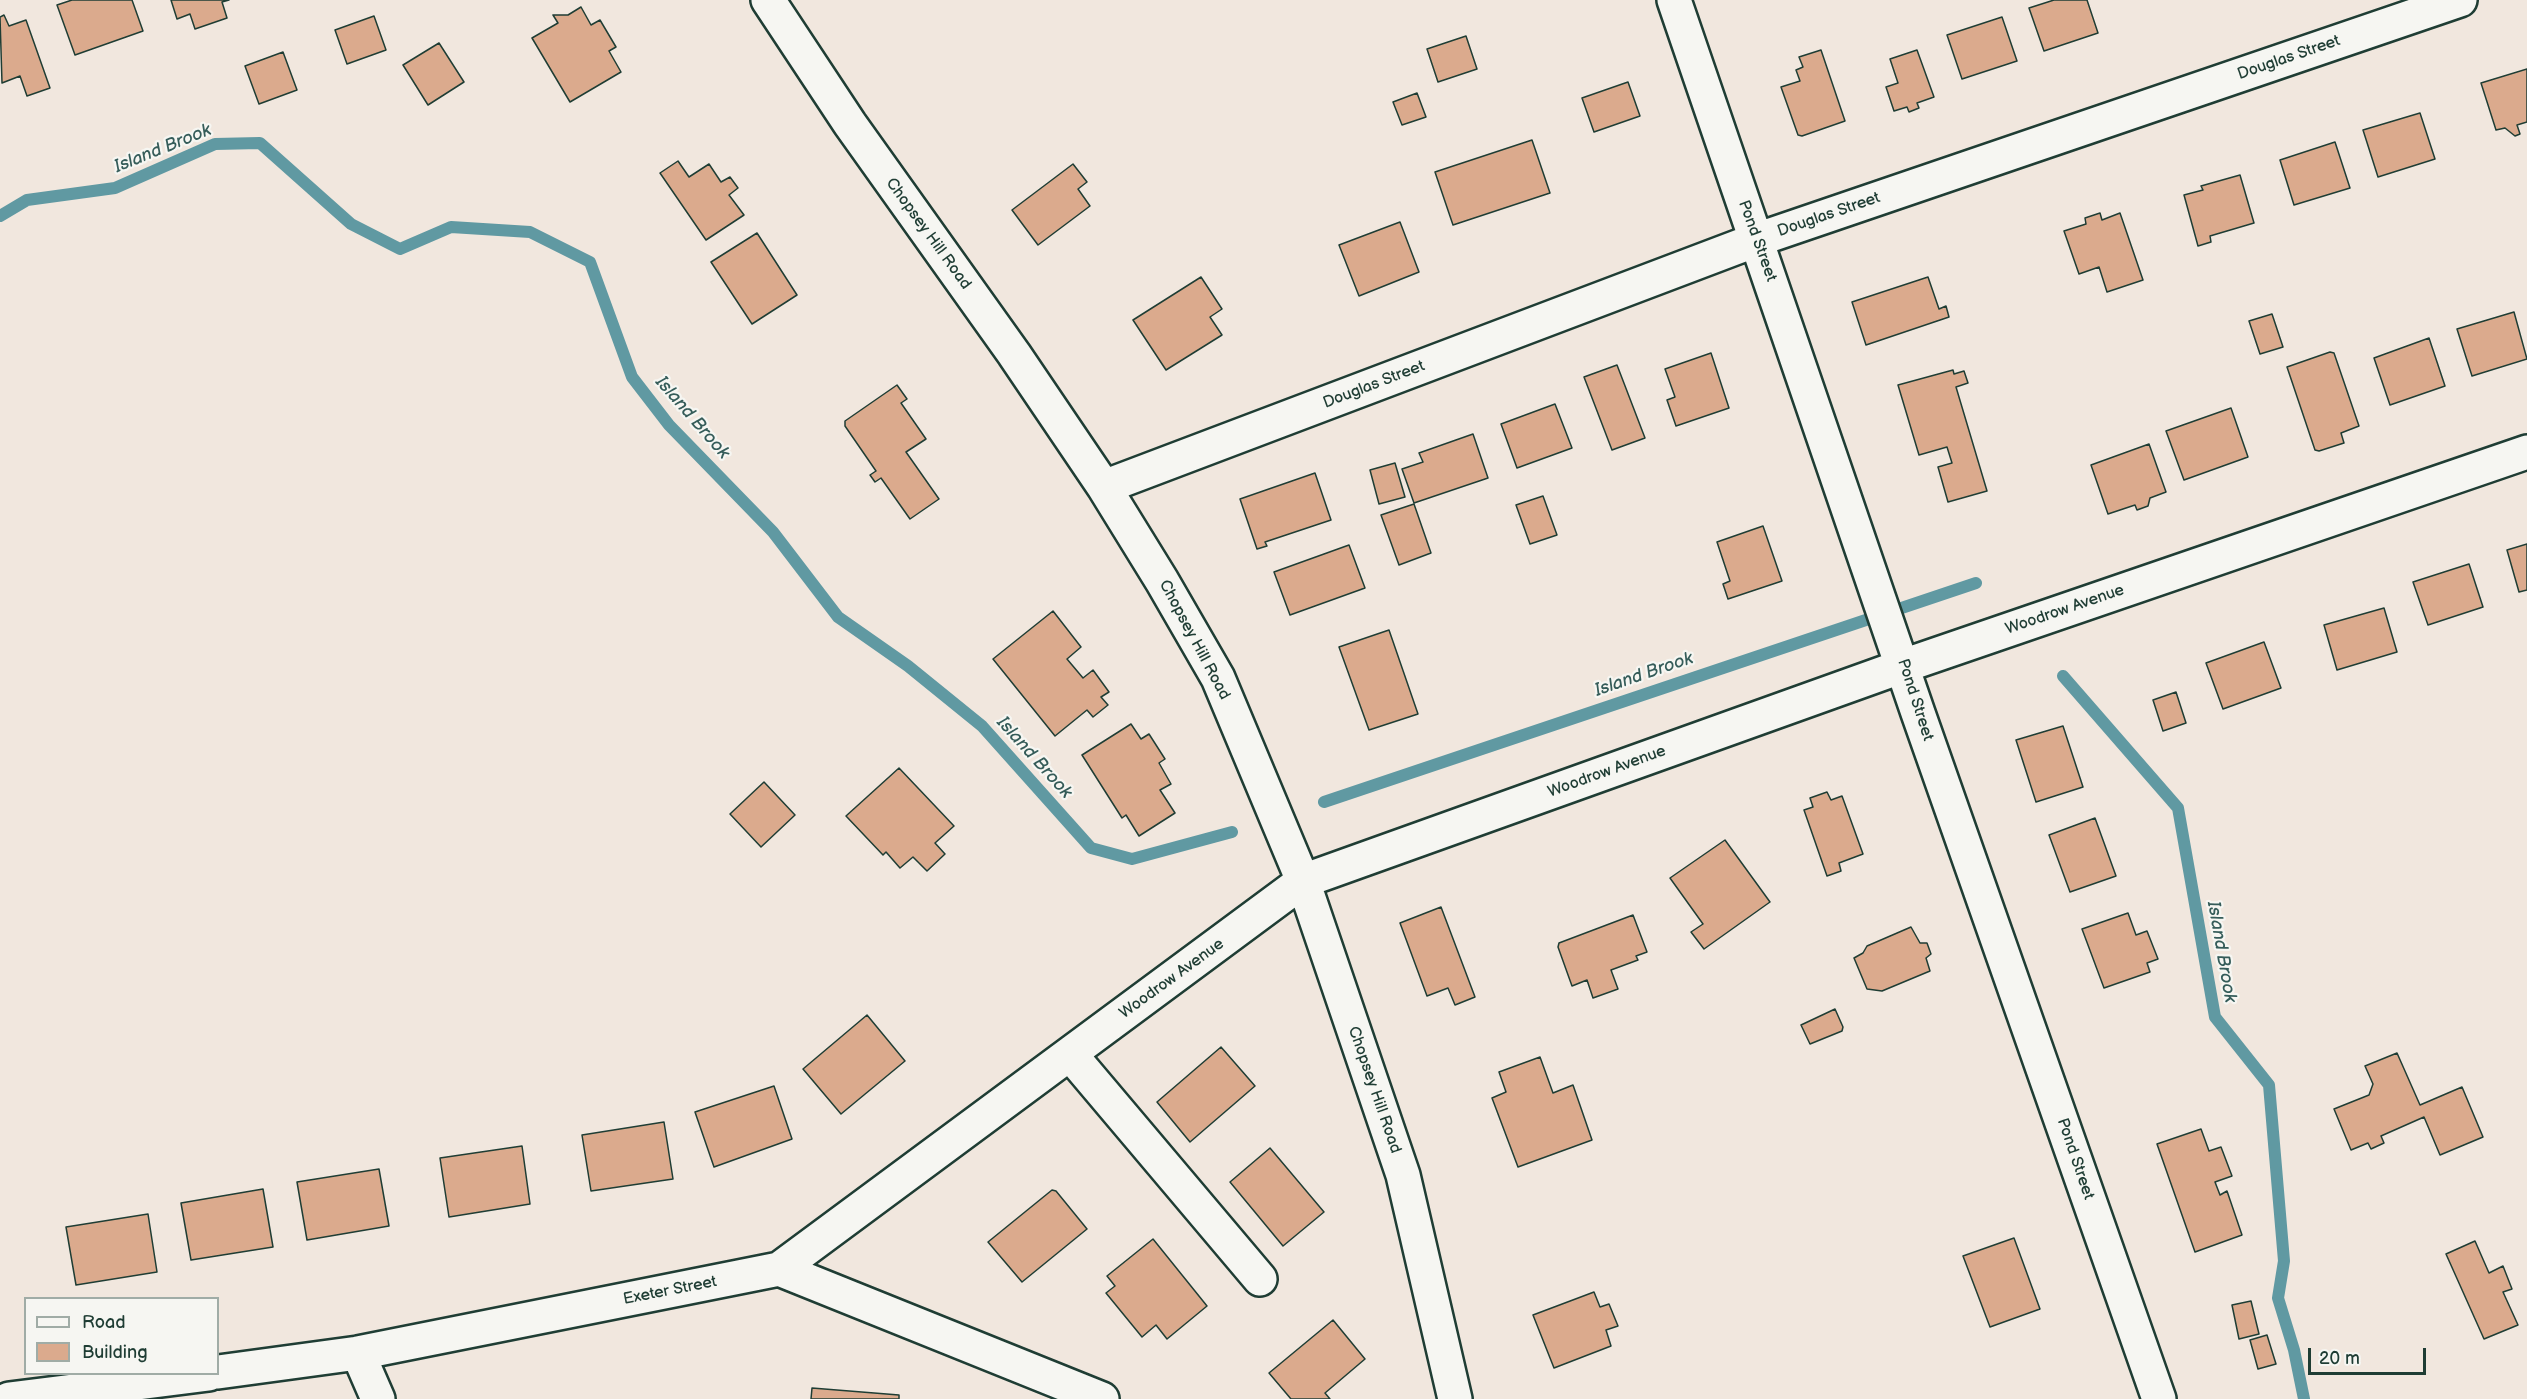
<!DOCTYPE html>
<html>
<head>
<meta charset="utf-8">
<style>
  body { margin:0 }
  #map { position:relative; width:2527px; height:1399px; overflow:hidden; background:#f1e7de; font-family:"Balsamiq Sans",sans-serif }
  canvas { display:block }
  .legend { position:absolute; left:24px; top:1297px; width:195px; height:78px; box-sizing:border-box; background:#f6f6f2; border:2px solid #a0aca6; margin:0; padding:8px 10px; list-style:none; font-size:18px; color:#1f3d34 }
  .legend li { display:flex; align-items:center; gap:12px; height:30px }
  .legend b { width:30px; border:2px solid #a0aca6 }
  .scale { position:absolute; left:2308px; top:1348px; width:118px; height:27px; box-sizing:border-box; border:3px solid #1f3d34; border-top:0; padding-left:8px; font-size:18px; line-height:21px; white-space:nowrap; color:#1f3d34; -webkit-text-stroke:4px #f6f6f2; paint-order:stroke }
</style>
</head>
<body>
<div id="map">
<canvas width="2527" height="1399"></canvas>
<ul class="legend">
<li><b style="height:8px;background:#f6f6f2"></b>Road</li>
<li><b style="height:16px;background:#dbaa8d"></b>Building</li>
</ul>
<div class="scale">20 m</div>
</div>
<script>
const ctx = document.querySelector('canvas').getContext('2d');
ctx.lineJoin = 'round';
function trace(path, color, width, dash) { ctx.strokeStyle = color; ctx.lineWidth = width; ctx.lineCap = dash ? 'butt' : 'round'; ctx.setLineDash(dash || []); ctx.stroke(path); }
function paint(path, color) { ctx.fillStyle = color; ctx.fill(path, 'evenodd'); }
function drawText(font, color, halo, rows, align = 'center') {
  ctx.font = font + ' "Balsamiq Sans",sans-serif'; ctx.lineWidth = 4.5; ctx.setLineDash([]); ctx.textBaseline = 'middle'; ctx.strokeStyle = halo; ctx.fillStyle = color; for (const [text, x, y, turn = 0] of rows) {
    ctx.save(); ctx.translate(x, y); ctx.rotate((+turn || 0) * Math.PI / 180); ctx.textAlign = isNaN(turn) ? turn : align; if (halo) ctx.strokeText(text, 0, 0); ctx.fillText(text, 0, 0); ctx.restore();
  }
}
const stream = new Path2D(`
  M0,216L27,200L115,188L215,144L260,143L351,224L400,249L451,227L530,232L590,262L632,377L669,425L773,532L838,617L908,666L982,726L1091,848L1132,859L1232,832
  M2063,676L2178,808L2215,1017L2269,1085L2284,1261L2278,1298L2294,1350L2304,1399
  M1324,802L1976,583`);
const building = new Path2D(`
  M72,0H132L143,31L75,55L57,5Z
  M171,0H229L222,2L227,18L195,29L190,14L177,19Z
  M2054,0H2087L2098,33L2044,51L2029,8Z
  M581,7L591,25L600,20L616,47L609,51L621,72L570,102L532,38L558,23L553,15H568Z
  M4,15L9,26L26,20L50,88L27,96L20,76L2,83L0,17Z
  M374,16L386,50L347,64L335,30Z
  M2002,17L2017,61L1962,79L1947,35Z
  M1466,36L1477,69L1438,82L1427,49Z
  M439,43L464,82L428,105L403,65Z
  M1821,50L1845,121L1802,136L1798,135L1781,87L1800,81L1796,70L1803,67L1799,57Z
  M1917,50L1934,97L1917,103L1919,108L1909,112L1907,107L1894,111L1886,87L1898,83L1890,59Z
  M283,52L297,90L259,104L245,66Z
  M2527,69V122L2517,125L2520,134L2515,136L2505,128L2496,130L2481,83Z
  M1628,82L1640,116L1594,132L1582,98Z
  M1417,93L1426,117L1402,125L1393,102Z
  M2420,113L2435,159L2378,177L2363,130Z
  M1532,140L1550,193L1453,225L1435,172Z
  M2335,142L2350,188L2294,205L2280,160Z
  M678,161L689,177L709,164L721,182L730,177L738,188L729,195L744,215L706,240L660,173Z
  M1073,164L1087,182L1078,189L1090,206L1038,245L1012,210Z
  M2240,175L2254,223L2210,236L2211,242L2198,246L2184,195L2203,190L2201,186Z
  M2100,213L2102,220L2120,213L2143,280L2107,292L2099,267L2079,274L2064,231L2086,224L2085,218Z
  M1400,222L1419,272L1359,296L1339,245Z
  M757,233L797,295L752,324L711,262Z
  M1201,277L1222,309L1210,317L1222,335L1166,370L1133,320Z
  M1928,277L1939,309L1946,306L1949,317L1866,345L1852,302Z
  M2514,312L2527,359L2472,376L2457,329Z
  M2272,314L2283,347L2260,354L2249,321Z
  M2429,338L2445,386L2390,405L2374,358Z
  M2330,352L2334,353L2359,426L2341,433L2344,443L2319,451L2315,450L2287,367Z
  M1711,353L1729,408L1676,426L1667,400L1675,397L1665,369Z
  M1617,365L1645,438L1612,450L1584,377Z
  M1953,370L1954,374L1964,371L1968,383L1956,387L1987,491L1948,502L1938,467L1952,463L1947,447L1919,455L1898,385Z
  M897,385L907,399L901,403L926,439L906,452L939,499L910,519L881,478L875,482L870,475L876,471L845,426V421Z
  M1555,404L1572,448L1517,468L1501,424Z
  M2231,408L2248,457L2184,480L2166,431Z
  M1473,434L1488,478L1414,503L1402,469L1423,462L1419,453Z
  M2149,444L2166,492L2150,498L2148,506L2137,510L2135,505L2108,514L2091,465Z
  M1395,463L1405,497L1379,504L1370,470Z
  M1315,473L1331,520L1265,542L1267,546L1257,549L1240,499Z
  M1543,496L1557,535L1530,544L1516,505Z
  M1414,504L1431,553L1399,565L1381,515Z
  M1763,526L1782,581L1728,599L1723,584L1730,581L1717,542Z
  M2527,544V590L2519,592L2507,550Z
  M1349,545L1365,588L1290,615L1274,572Z
  M2469,564L2483,607L2428,625L2413,582Z
  M2384,608L2397,652L2337,670L2324,625Z
  M1053,611L1081,647L1067,659L1083,678L1093,670L1109,692L1101,697L1108,705L1093,717L1087,710L1055,736L993,659Z
  M1389,630L1418,714L1369,730L1339,647Z
  M2264,642L2281,688L2223,709L2206,663Z
  M2176,692L2186,723L2163,731L2153,700Z
  M1131,724L1141,739L1149,734L1165,759L1159,763L1171,784L1160,790L1175,813L1139,836L1126,815L1122,818L1082,755Z
  M2063,726L2083,787L2036,802L2016,740Z
  M899,768L954,826L935,843L945,854L927,871L913,857L900,868L886,852L883,855L846,816Z
  M764,782L795,815L761,847L730,814Z
  M1827,792L1831,800L1842,796L1863,854L1839,863L1841,871L1827,876L1804,810L1813,807L1810,798Z
  M2095,818L2116,876L2070,892L2049,835Z
  M1725,840L1770,902L1704,949L1691,932L1703,924L1670,878Z
  M1441,907L1475,997L1455,1005L1448,988L1427,996L1400,923Z
  M2128,913L2136,935L2147,931L2158,959L2147,963L2150,972L2104,988L2082,929Z
  M1633,915L1647,952L1636,956L1638,960L1611,970L1618,989L1593,998L1587,980L1572,986L1558,947L1559,943Z
  M1911,927L1920,943H1927L1931,954L1926,958L1930,971L1882,991L1867,989L1854,958L1863,953L1867,946Z
  M1835,1009L1843,1027L1842,1031L1810,1044L1801,1025Z
  M867,1015L905,1061L841,1114L803,1069Z
  M1221,1047L1255,1086L1190,1142L1157,1102Z
  M2397,1053L2420,1105L2462,1087L2483,1137L2440,1155L2424,1117L2381,1136L2384,1143L2371,1149L2368,1143L2351,1150L2334,1109L2369,1095L2373,1084L2365,1066Z
  M1540,1057L1553,1093L1573,1085L1592,1140L1518,1167L1492,1098L1506,1092L1499,1072Z
  M774,1086L792,1139L714,1167L695,1112Z
  M664,1122L673,1179L591,1191L582,1135Z
  M2201,1129L2209,1151L2221,1147L2232,1176L2215,1182L2220,1195L2227,1191L2242,1235L2195,1252L2157,1144Z
  M522,1146L530,1204L449,1217L440,1158Z
  M1270,1148L1324,1212L1283,1246L1230,1182Z
  M379,1169L389,1226L307,1240L297,1182Z
  M263,1189L273,1247L191,1260L181,1203Z
  M1052,1190L1056,1191L1087,1229L1022,1282L988,1242Z
  M148,1214L157,1272L76,1285L66,1227Z
  M2014,1238L2040,1309L1990,1327L1963,1256Z
  M1153,1239L1207,1306L1167,1339L1156,1325L1142,1337L1106,1293L1115,1286L1107,1276Z
  M2475,1241L2489,1273L2503,1266L2512,1289L2503,1292L2518,1325L2484,1339L2446,1254Z
  M1594,1292L1600,1307L1609,1304L1618,1326L1606,1330L1611,1346L1554,1368L1533,1315Z
  M2251,1301L2259,1334L2239,1339L2232,1305Z
  M1333,1320L1365,1359L1325,1393L1330,1399H1291L1269,1373Z
  M2267,1335L2276,1364L2258,1369L2250,1340Z
  M812,1388L899,1395V1399H811Z`);
const minor = new Path2D(`
  M768,0L850,124L1014,354L1104,487L1162,581L1218,678L1303,881L1403,1175L1455,1399
  M1674,0L1918,713L2159,1399
  M1104,487L1756,240L2460,0
  M1070,1054L1260,1279
  M779,1269L1303,881L1903,666L2527,452
  M358,1353L378,1399
  M218,1372L358,1353L779,1269L1102,1399
  M9,1399L209,1374`);
const streetNames = [
  ["Douglas Street",2289,58,-19],
  ["Douglas Street",1829,215,-19],
  ["Chopsey Hill Road",928,234,54],
  ["Pond Street",1757,241,70],
  ["Douglas Street",1374,385,-21],
  ["Woodrow Avenue",2065,610,-19],
  ["Chopsey Hill Road",1194,640,62],
  ["Pond Street",1915,700,72],
  ["Woodrow Avenue",1607,772,-20],
  ["Woodrow Avenue",1172,979,-36],
  ["Chopsey Hill Road",1374,1090,71],
  ["Pond Street",2075,1159,71],
  ["Exeter Street",670,1291,-11]
];
const waterNames = [
  ["Island Brook",163,149,-22],
  ["Island Brook",692,418,49],
  ["Island Brook",1644,675,-19],
  ["Island Brook",1034,758,48],
  ["Island Brook",2221,952,80]
];
trace(stream, '#6099a2', 12);
paint(building, '#dbaa8d');
trace(building, '#1f3d34', 1.5);
trace(minor, '#1f3d34', 38);
trace(minor, '#f6f6f2', 33);
drawText('16px', '#1f3d34', '#f6f6f2', streetNames);
drawText('italic 18px', '#355c59', '#f6f6f2', waterNames);
</script>
</body>
</html>
